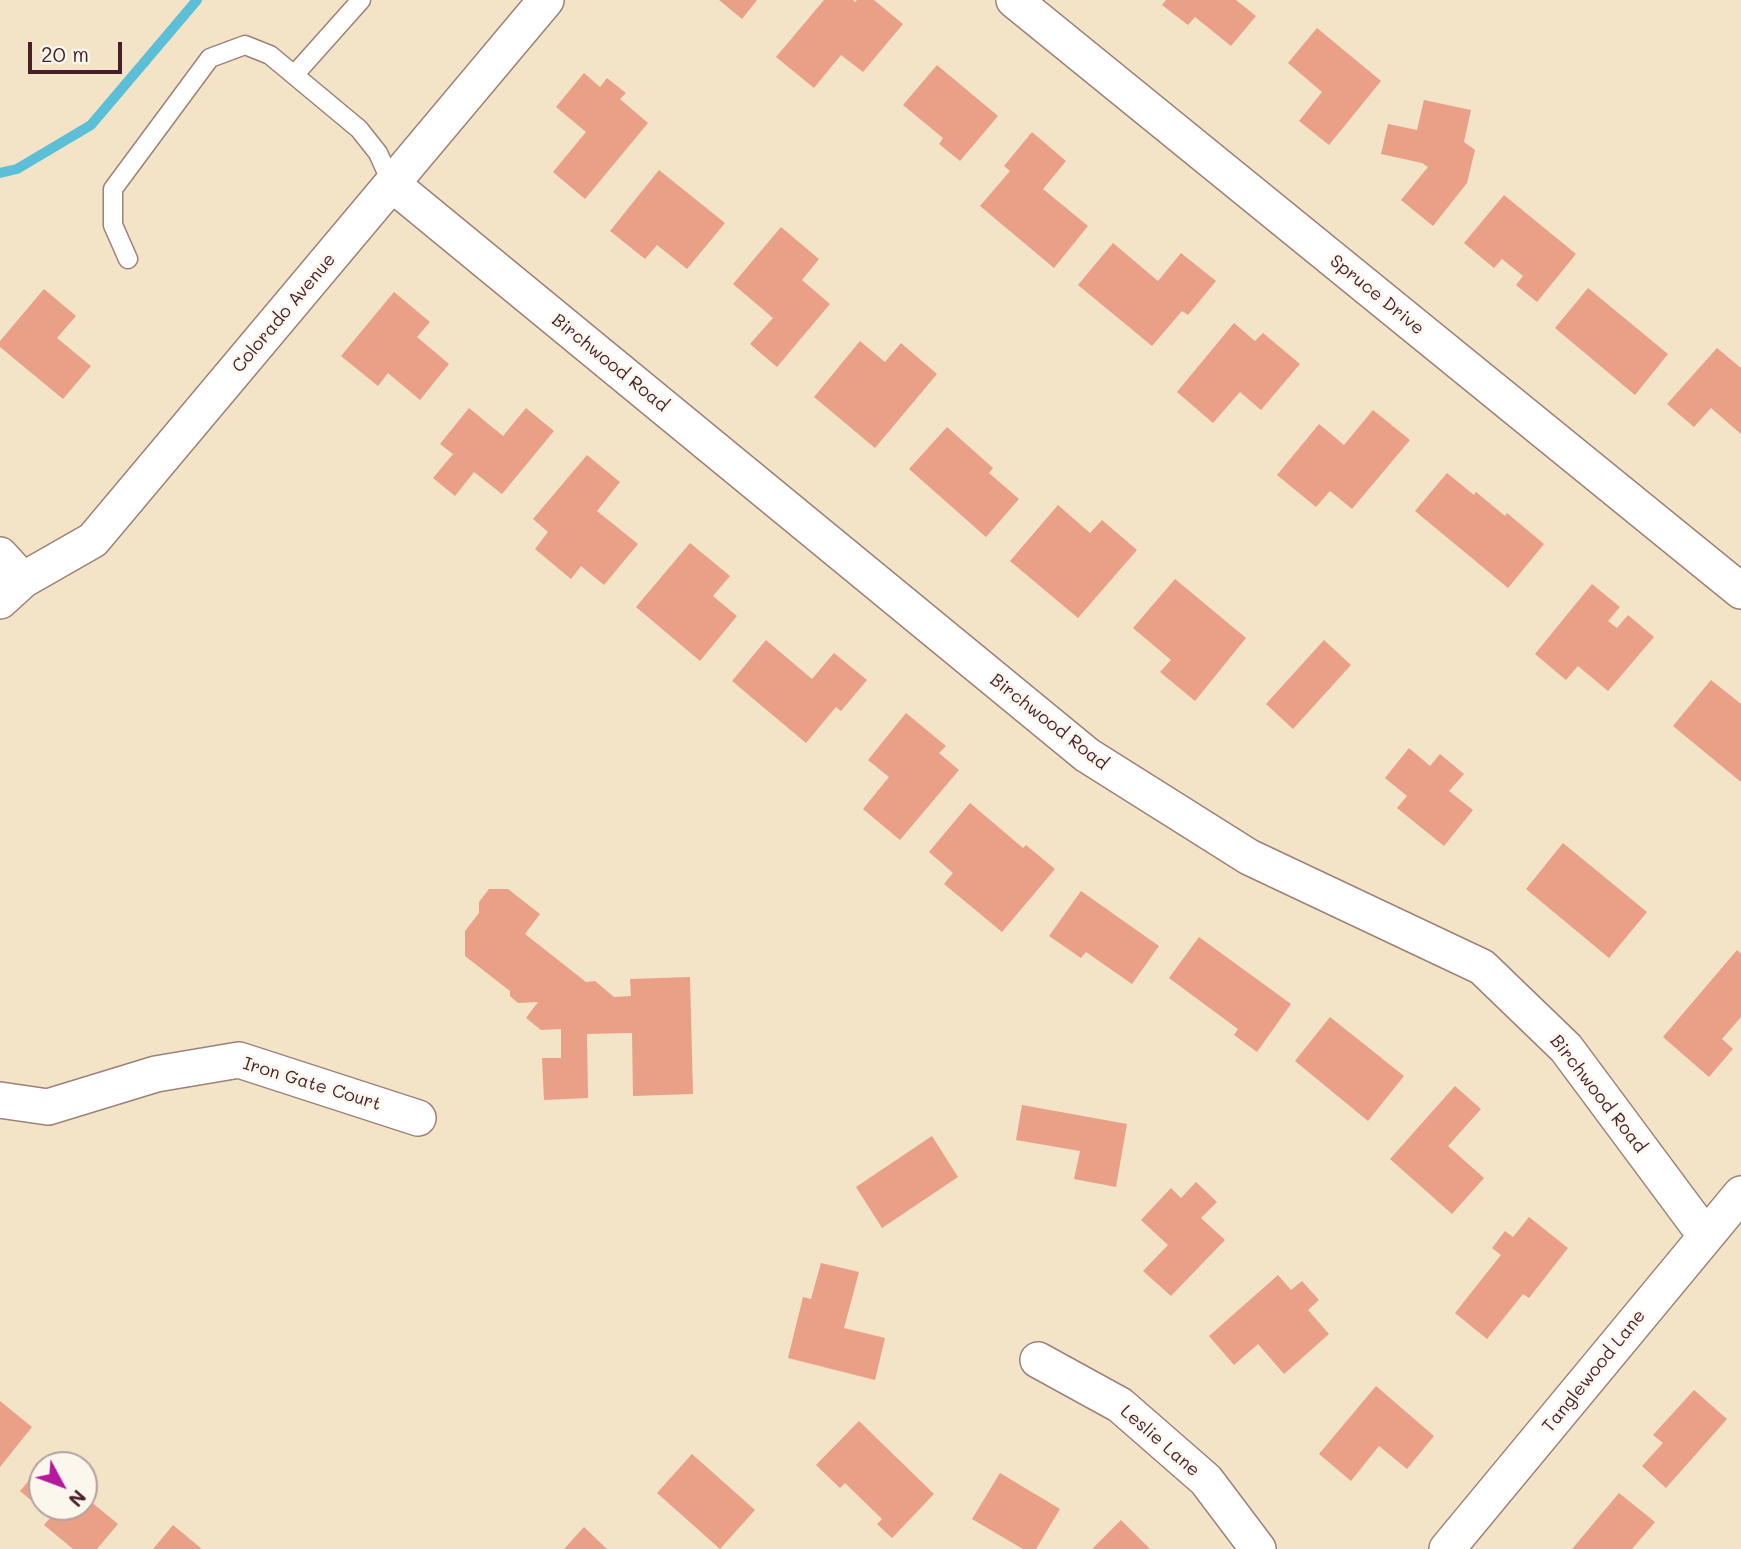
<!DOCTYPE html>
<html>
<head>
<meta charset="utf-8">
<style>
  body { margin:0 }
  #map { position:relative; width:1741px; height:1549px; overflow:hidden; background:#f3e3c7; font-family:Mali,sans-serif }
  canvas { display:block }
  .north { position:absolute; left:28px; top:1451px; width:70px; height:70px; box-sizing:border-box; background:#fbf7ec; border:2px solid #b4a19f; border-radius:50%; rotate:131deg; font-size:19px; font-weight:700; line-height:28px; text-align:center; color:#4a1f2b }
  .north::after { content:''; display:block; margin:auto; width:24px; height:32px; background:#b5179e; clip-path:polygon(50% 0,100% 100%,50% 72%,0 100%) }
  .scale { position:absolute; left:28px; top:42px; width:94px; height:32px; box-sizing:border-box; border:4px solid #4a1f2b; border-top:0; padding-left:9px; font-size:21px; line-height:24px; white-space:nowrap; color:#4a1f2b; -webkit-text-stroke:5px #fbf7ec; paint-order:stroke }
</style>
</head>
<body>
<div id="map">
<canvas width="1741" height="1549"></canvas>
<div class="north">N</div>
<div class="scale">20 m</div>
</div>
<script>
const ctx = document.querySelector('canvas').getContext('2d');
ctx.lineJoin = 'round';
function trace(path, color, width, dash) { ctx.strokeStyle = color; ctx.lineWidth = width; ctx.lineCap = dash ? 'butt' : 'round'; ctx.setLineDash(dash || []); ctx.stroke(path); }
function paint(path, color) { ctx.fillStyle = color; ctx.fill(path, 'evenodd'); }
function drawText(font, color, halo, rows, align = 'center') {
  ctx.font = font + ' Mali,sans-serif'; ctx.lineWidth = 5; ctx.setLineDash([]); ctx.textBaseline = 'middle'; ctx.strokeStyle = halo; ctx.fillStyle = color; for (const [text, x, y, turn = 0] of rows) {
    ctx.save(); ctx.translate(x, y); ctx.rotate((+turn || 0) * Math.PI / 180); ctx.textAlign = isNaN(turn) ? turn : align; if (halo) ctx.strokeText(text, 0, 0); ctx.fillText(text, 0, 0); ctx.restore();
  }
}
const stream = new Path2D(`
  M0,173L17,169L91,125L197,0`);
const building = new Path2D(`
  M719,0H757L742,19Z
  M824,0H853L855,2L857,0H874L903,24L863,72L841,55L814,88L776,57Z
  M1166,0H1236L1256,16L1231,46L1195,17L1188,25L1162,5Z
  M1317,28L1381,81L1329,145L1299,121L1322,92L1288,63Z
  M937,65L998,116L960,161L939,144L943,138L903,105Z
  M584,73L600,87L607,78L626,93L620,99L648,123L585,199L553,172L586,132L556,107Z
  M1424,100L1471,110L1464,142L1475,150L1467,183L1433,226L1401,200L1428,167L1422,163L1381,154L1388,124L1417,130Z
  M1032,132L1066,161L1043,189L1088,226L1054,268L980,206L1010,171L1004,166Z
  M659,170L725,223L687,269L657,245L645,259L610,231Z
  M1504,195L1576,254L1537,302L1516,285L1523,276L1502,259L1494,268L1464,243Z
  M781,227L819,259L802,280L830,304L777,367L750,344L773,318L733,284Z
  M1113,243L1158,281L1181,253L1216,281L1188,315L1182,311L1152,346L1078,285Z
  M1588,288L1668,354L1635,395L1555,328Z
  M44,289L76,316L57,338L91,366L63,399L0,347V341Z
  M394,292L430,322L417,337L449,364L420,400L388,373L378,386L341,356Z
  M1234,323L1255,341L1263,333L1300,364L1261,410L1240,392L1213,423L1177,392Z
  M860,341L885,362L901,343L937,374L875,448L814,397Z
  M1717,348L1741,368V434L1711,408L1694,427L1667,404Z
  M469,408L503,436L526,408L554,431L502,494L474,472L455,496L433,478L453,454L440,444Z
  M1373,410L1410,440L1352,509L1330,491L1316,507L1277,475L1319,424L1344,445Z
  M947,427L993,468L989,473L1019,499L986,537L909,469Z
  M587,455L620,482L597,511L638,544L604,585L581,566L571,579L535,549L548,532L533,519Z
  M1447,473L1474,495L1476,492L1505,516L1507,513L1544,544L1508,588L1415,511Z
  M1058,505L1090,533L1102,520L1137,550L1078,618L1010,561Z
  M690,543L730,576L713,596L737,616L700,661L636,607Z
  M1175,579L1246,638L1195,701L1160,672L1171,660L1133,628Z
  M1592,584L1620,607L1608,621L1617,628L1628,615L1654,637L1608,691L1578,666L1566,680L1535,654Z
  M766,640L812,679L834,653L867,680L841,711L836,707L806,743L732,681Z
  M1324,640L1351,665L1293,729L1266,704Z
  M1711,680L1741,704V782L1673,726Z
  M906,713L946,746L939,753L959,770L900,840L863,809L889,777L868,760Z
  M1409,748L1430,766L1440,754L1464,774L1449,791L1473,810L1444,846L1397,808L1407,796L1385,778Z
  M970,803L1023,848L1026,845L1055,869L1002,932L944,884L953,873L929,852Z
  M1563,843L1647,912L1609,958L1526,889Z
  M489,889H508L540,914L525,934L586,982L595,981L614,997L631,996L630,979L690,977L693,1094L633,1096L632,1033L587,1034L588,1098L544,1100L542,1058H561V1029L541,1030L526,1018L538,1002L518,1003L510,996V991L465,956V931L479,913V902Z
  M1081,891L1159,946L1132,984L1086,952L1081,958L1049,936Z
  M1199,937L1291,1004L1257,1052L1234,1035L1238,1029L1169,978Z
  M1737,950L1741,954V1017L1722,1039L1733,1049L1709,1077L1663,1037Z
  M1330,1017L1404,1076L1368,1121L1295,1061Z
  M1455,1086L1481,1109L1448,1146L1484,1178L1452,1214L1390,1159Z
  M1022,1105L1127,1124L1116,1187L1074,1179L1080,1151L1016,1140Z
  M932,1136L958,1177L882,1228L856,1187Z
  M1196,1182L1217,1202L1201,1218L1225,1240L1171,1296L1143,1271L1168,1245L1141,1220L1171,1188L1181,1198Z
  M1529,1217L1568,1248L1529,1298L1523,1294L1487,1339L1455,1313L1501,1255L1492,1248L1505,1231L1513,1237Z
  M821,1263L859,1272L844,1328L885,1338L875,1380L788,1358L803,1297L811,1299Z
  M1278,1275L1291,1290L1302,1281L1319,1300L1308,1310L1329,1334L1284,1374L1258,1344L1234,1365L1209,1336Z
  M1376,1386L1434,1436L1407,1469L1379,1446L1351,1481L1319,1454Z
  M1694,1390L1727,1419L1666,1488L1642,1466L1663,1443L1653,1435Z
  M0,1401L32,1427L0,1467Z
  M859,1421L934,1494L892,1538L877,1524L882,1519L845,1483L840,1488L816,1465Z
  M692,1454L755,1510L720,1549L657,1493Z
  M42,1465V1507H84V1496L118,1524L97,1549H73L44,1525L51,1517L20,1491Z
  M1000,1473L1060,1509L1036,1549H1023L972,1519Z
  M1619,1493L1655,1522L1632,1549H1572Z
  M1121,1520L1150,1549H1092Z
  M173,1525L202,1549H153Z
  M584,1527L607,1549H564Z`);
const service = new Path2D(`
  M295,74L361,0
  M128,259L113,225V189L210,58L245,45L270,55L359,129L378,153L392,184`);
const minor = new Path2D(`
  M1014,0L1741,591
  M392,184L1087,755L1249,857L1482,967L1566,1048L1705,1235
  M0,555L23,580
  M0,601L23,580L93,540L546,0
  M0,1100L48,1107L156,1074L239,1060L418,1118
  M1038,1360L1120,1405L1206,1480L1258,1549
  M1447,1549L1741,1194`);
const streetNames = [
  ["Spruce Drive",1377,295,39],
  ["Colorado Avenue",284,313,-50],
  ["Birchwood Road",610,363,39],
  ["Birchwood Road",1049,722,38],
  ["Iron Gate Court",312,1084,17],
  ["Birchwood Road",1598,1094,52],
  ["Tanglewood Lane",1594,1371,-51],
  ["Leslie Lane",1160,1441,41]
];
trace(stream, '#5abfd7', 10);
paint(building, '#e9a086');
trace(service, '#9e8179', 21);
trace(minor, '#9e8179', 38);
trace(service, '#fff', 18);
trace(minor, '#fff', 35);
drawText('18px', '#4a1f2b', '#fbf7ec', streetNames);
</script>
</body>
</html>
